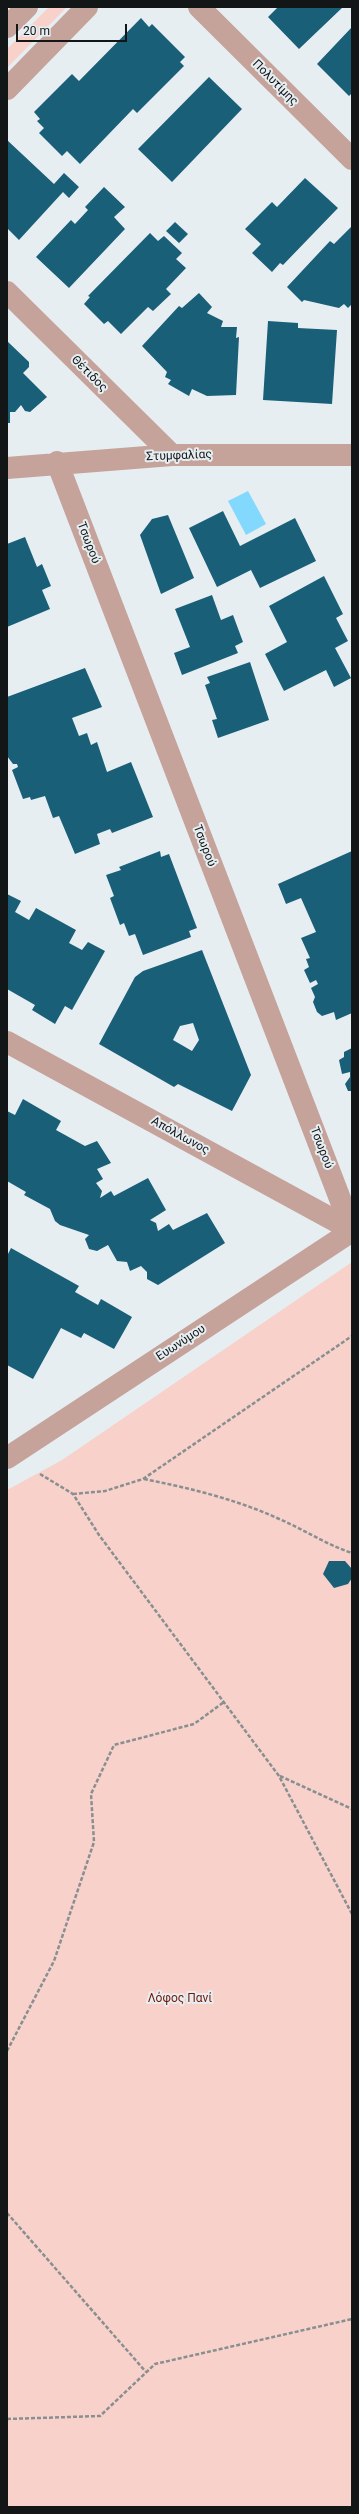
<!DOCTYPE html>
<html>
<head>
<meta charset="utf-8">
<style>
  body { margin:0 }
  #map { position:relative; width:359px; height:2514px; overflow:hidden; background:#e6eef2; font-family:Roboto,sans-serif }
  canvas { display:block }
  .frame { position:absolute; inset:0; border:8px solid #131617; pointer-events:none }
  .scale { position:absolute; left:16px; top:24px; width:111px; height:18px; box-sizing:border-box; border:2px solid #131617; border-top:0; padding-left:5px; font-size:12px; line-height:14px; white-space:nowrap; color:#131617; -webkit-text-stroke:3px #e6eef2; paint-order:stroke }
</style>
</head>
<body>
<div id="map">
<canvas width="359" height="2514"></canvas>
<div class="frame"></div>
<div class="scale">20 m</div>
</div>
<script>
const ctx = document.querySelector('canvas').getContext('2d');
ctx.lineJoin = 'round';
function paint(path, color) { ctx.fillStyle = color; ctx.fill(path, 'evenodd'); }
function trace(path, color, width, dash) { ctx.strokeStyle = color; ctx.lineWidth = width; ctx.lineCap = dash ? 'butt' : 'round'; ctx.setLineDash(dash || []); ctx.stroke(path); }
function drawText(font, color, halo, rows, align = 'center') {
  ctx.font = font + ' Roboto,sans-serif'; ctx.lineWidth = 4; ctx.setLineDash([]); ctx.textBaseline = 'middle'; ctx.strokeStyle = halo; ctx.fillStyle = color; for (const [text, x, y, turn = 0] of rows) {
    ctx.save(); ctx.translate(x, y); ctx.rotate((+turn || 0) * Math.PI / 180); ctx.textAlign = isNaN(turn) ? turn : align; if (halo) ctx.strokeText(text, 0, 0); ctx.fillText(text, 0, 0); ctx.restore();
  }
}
const green = new Path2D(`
  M49,7H67L7,68V49Z
  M352,1262V2507H7V1490L62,1460Z`);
const water = new Path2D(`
  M248,491L266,524L246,535L228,501Z`);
const building = new Path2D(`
  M278,7H343L299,49L268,17Z
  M141,18L149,27L152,24L185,57L180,62L184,66L137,113L133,109L80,164L67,151L62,156L39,133L44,128L37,121L40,119L34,112L72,74L79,81Z
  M352,27V93L349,96L317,64Z
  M209,77L242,109L172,182L138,149Z
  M7,140L54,184L64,173L79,187L69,198L63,192L19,240L7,228Z
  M305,178L338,208L283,265L280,263L272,272L252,253L261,244L245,229L272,202L277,207Z
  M104,187L125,207L114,217L125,229L69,288L36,257L71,220L75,224L88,210L85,207Z
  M175,222L188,234L179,243L166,231Z
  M352,226V304L348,308L344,304L339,308L304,300L302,302L287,287L330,241L334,244Z
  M150,233L158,241L164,236L182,253L176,259L186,268L166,289L171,294L153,311L148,307L121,334L108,321L104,324L84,304L90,297L88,296Z
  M199,293L212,307L207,313L223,321L221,327H237L236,338L239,337L236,395L207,396L192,389L189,396L168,384L171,380L165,377L167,372L142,346L179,306L182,308Z
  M268,321L298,323V328L337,330L332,404L263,400Z
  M7,341L29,362V367L23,373L47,397L30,412L25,411L21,405L15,412H10V423H7Z
  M223,511L240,546L295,518L316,561L260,588L251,570L217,587L189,528Z
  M168,515L194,578L161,594L140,535L152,519Z
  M25,537L37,567L42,564L51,586L42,590L50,609L7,627V544Z
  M324,576L343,614L336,618L348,641L335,648L351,678L334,687L326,670L284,691L265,654L287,642L269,606Z
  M212,595L221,620L233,615L243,642L235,646L238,653L182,675L174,653L190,647L175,609Z
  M250,662L269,720L218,738L212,720L217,719L205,685L210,683L207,677Z
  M85,668L102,707L72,718L79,736L87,733L91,745L97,742L107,772L131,762L153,817L112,833L110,829L97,834L100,844L75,854L59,816L53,818L45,796L31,800L30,797L23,799L12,770L18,767L17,764H13L7,756V697Z
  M160,851L161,857L169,854L197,928L189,931L191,937L143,955L135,934L129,936L124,923L120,925L110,898L114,896L106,875L121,870L119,867Z
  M352,851V1013L336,1020L334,1012L322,1016L317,1012L313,1002L315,997L311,988L318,984L316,980L310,983L304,970L309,967L306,959L310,958L301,938L316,932L301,898L286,904L278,884Z
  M7,894L21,901L15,912L29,920L36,908L76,930L69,943L82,950L88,942L105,951L72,1010L65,1006L55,1024L32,1010L35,1005L7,989Z
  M202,950L251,1075L232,1111L178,1084L174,1087L99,1044L135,977L143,971ZM193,1023L199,1040L192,1051L173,1040L180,1026Z
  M352,1048V1091H348L345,1084L350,1077V1072L342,1074L339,1060L344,1057V1052Z
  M23,1099L61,1121L56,1130L85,1146L97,1141L111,1163L97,1169L103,1179L96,1183L102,1191L100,1198L111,1191L114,1196L148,1178L166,1210L150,1220L156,1223L158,1231L169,1224L173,1230L207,1213L225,1243L158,1285L147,1279V1272L141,1266L130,1271L127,1262L117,1261L108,1245L97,1251L89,1249L85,1239L89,1235L60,1225L55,1221L50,1209L24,1195L26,1192L7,1181V1111L15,1115Z
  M11,1248L79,1286L75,1292L98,1305L101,1299L132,1317L114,1349L84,1333L81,1338L61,1328L33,1379L7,1365V1256Z
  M329,1561H345L352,1569V1578L348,1584L334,1588L323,1574Z`);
const path = new Path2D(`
  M40,1474L73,1494L99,1535L279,1776L352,1914
  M144,1479C189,1488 235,1499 277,1518C303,1529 325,1544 352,1553
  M73,1494L105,1491L143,1479L352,1336
  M280,1776L352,1809
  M7,2051L54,1961L94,1842L91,1794L114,1745L194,1724L224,1702
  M7,2213L146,2372
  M7,2419L100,2416L155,2364L352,2319`);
const minor = new Path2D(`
  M199,7L352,159
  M7,292L172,455
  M57,462L352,1230
  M7,468L172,455H352
  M7,1042L352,1230
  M7,1458L352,1231`);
const tertiary = new Path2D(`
  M7,27L27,7
  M7,89L87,7`);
const streetNames = [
  ["Πολυτίμης",275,83,45],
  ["Θέτιδος",89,374,45],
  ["Στυμφαλίας",179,456,-2],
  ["Τσωρού",88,543,69],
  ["Τσωρού",204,846,69],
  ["Απόλλωνος",180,1136,29],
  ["Τσωρού",321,1148,69],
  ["Ευωνύμου",181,1343,-33]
];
const parkNames = [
  ["Λόφος Πανί",180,1999]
];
paint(green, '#f8d2ca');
paint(water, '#83d8fd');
paint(building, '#1a5f78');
trace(path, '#898f91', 2.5, [4, 2]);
trace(minor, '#c5a29a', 22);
trace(tertiary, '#c5a29a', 22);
drawText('12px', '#131617', '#e6eef2', streetNames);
drawText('12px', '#731808', '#e6eef2', parkNames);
</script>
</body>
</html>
